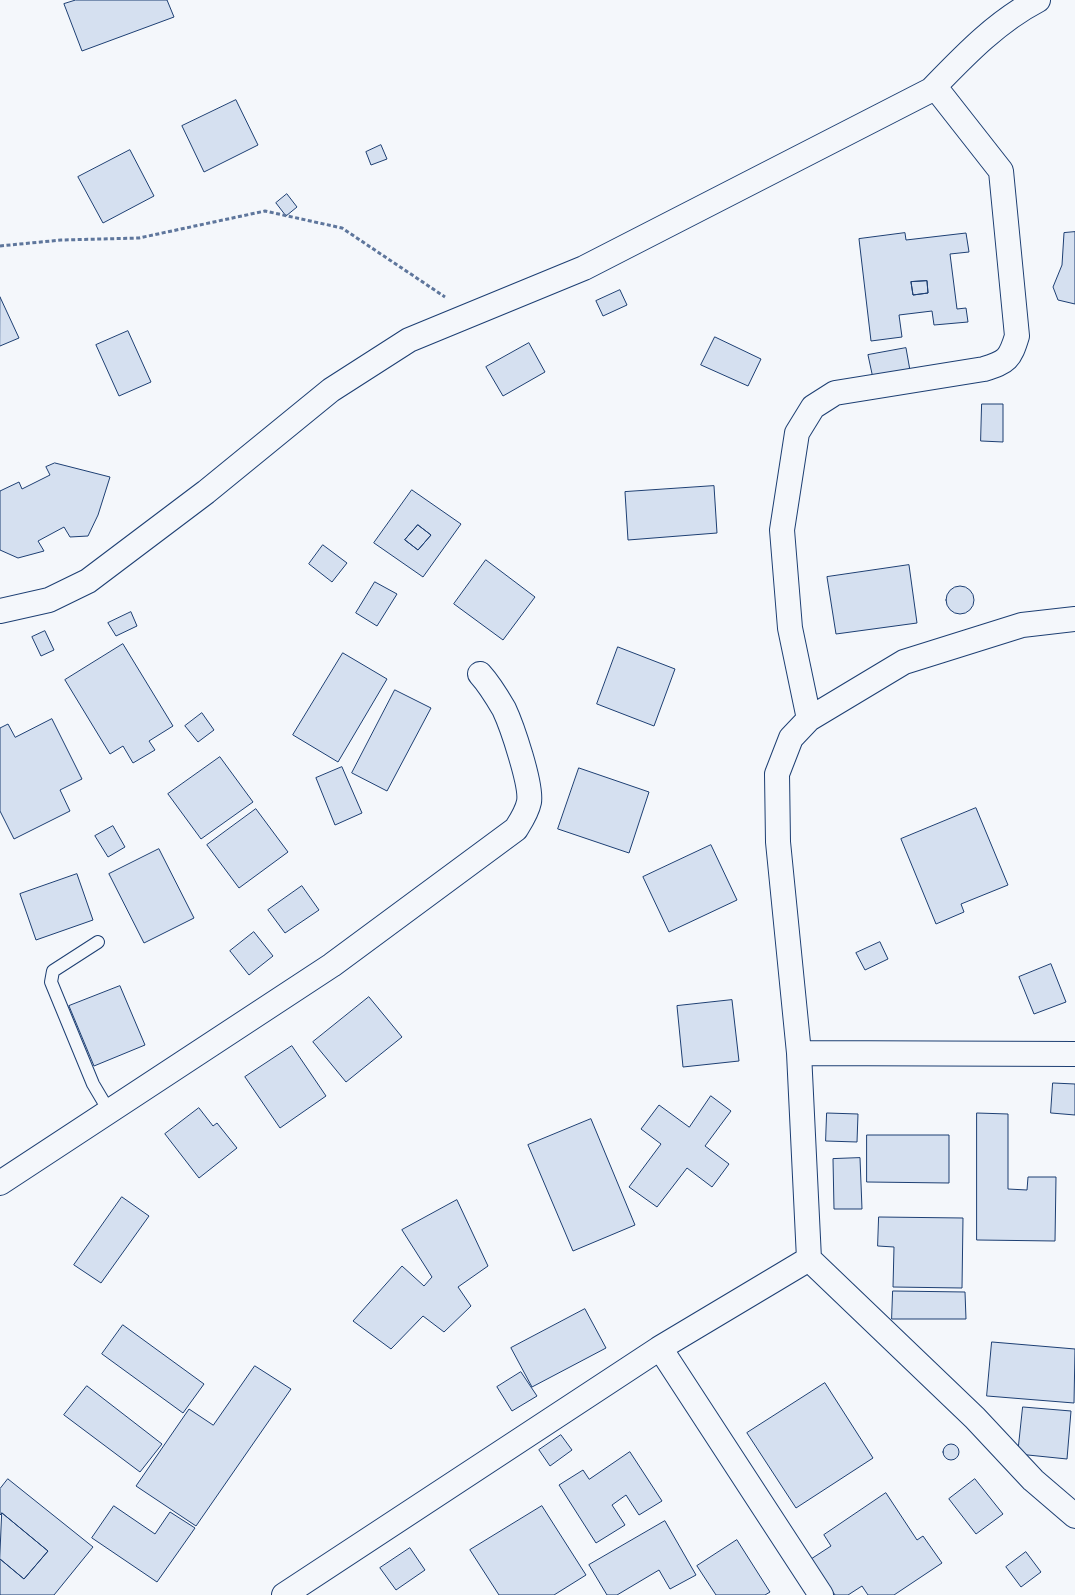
<!DOCTYPE html>
<html>
<head>
<meta charset="utf-8">
<style>
  body { margin:0 }
  canvas { display:block; background:#f4f7fb }
</style>
</head>
<body>
<canvas width="1075" height="1595"></canvas>
<script>
const ctx = document.querySelector('canvas').getContext('2d');
ctx.lineJoin = 'round';
function paint(path, color) { ctx.fillStyle = color; ctx.fill(path, 'evenodd'); }
function trace(path, color, width, dash) { ctx.strokeStyle = color; ctx.lineWidth = width; ctx.lineCap = dash ? 'butt' : 'round'; ctx.setLineDash(dash || []); ctx.stroke(path); }
const building = new Path2D(`
  M76,0H167L174,17L82,51L64,4Z
  M236,100L258,145L204,172L182,126Z
  M381,145L387,159L371,165L366,152Z
  M130,150L154,196L103,223L78,177Z
  M287,194L297,207L286,216L276,203Z
  M1075,232V304L1058,300L1053,287L1062,265L1064,233Z
  M905,233L906,240L966,233L969,252L950,254L957,309L966,308L968,322L934,325L932,311L899,315L902,337L871,341L859,239ZM927,281L928,293L913,295L911,282Z
  M927,281L928,293L913,295L911,282Z
  M620,290L627,305L603,316L596,301Z
  M0,297L19,338L0,346Z
  M128,331L151,382L119,396L96,345Z
  M715,337L761,359L748,386L701,365Z
  M529,343L545,372L503,396L486,367Z
  M906,348L911,376L874,383L868,355Z
  M982,404H1003V442L981,441Z
  M55,463L110,477L98,515L88,536L70,537L64,527L38,541L44,551L18,558L0,550V491L19,482L22,489L50,475L46,467Z
  M714,486L717,533L628,540L625,492Z
  M412,490L461,524L423,577L374,543ZM418,525L431,535L418,550L405,540Z
  M418,525L431,535L418,550L405,540Z
  M323,545L347,563L332,582L309,564Z
  M486,560L535,597L503,640L454,604Z
  M909,565L917,623L836,634L827,577Z
  M375,582L397,594L377,626L356,613Z
  M946 600a14 14 0 1 1 28 0a14 14 0 1 1-28 0Z
  M131,612L137,626L116,636L108,623Z
  M45,631L54,650L41,656L32,637Z
  M123,644L173,726L149,741L155,750L133,763L123,746L110,754L65,680Z
  M618,647L675,669L654,726L597,704Z
  M343,653L387,679L338,762L293,735Z
  M395,690L431,708L387,791L352,773Z
  M202,713L214,730L198,742L185,726Z
  M52,719L82,779L60,790L70,811L14,839L0,811V728L8,724L15,737Z
  M220,757L253,802L201,839L168,794Z
  M342,767L362,813L335,825L316,778Z
  M579,768L649,792L629,853L558,829Z
  M976,808L1008,885L961,904L964,912L936,924L901,839Z
  M256,809L288,852L239,888L207,845Z
  M113,826L125,847L108,857L95,836Z
  M711,845L737,900L669,932L643,877Z
  M159,849L194,918L144,943L109,874Z
  M77,874L93,920L36,940L20,894Z
  M302,886L319,910L285,933L268,910Z
  M254,932L273,956L249,975L230,951Z
  M880,942L888,959L865,970L856,953Z
  M1051,964L1066,1002L1034,1014L1019,977Z
  M120,986L145,1045L94,1066L69,1006Z
  M369,997L402,1037L346,1082L313,1042Z
  M732,1000L739,1061L683,1067L677,1006Z
  M292,1046L326,1096L280,1128L245,1077Z
  M1053,1083L1075,1084V1115L1051,1113Z
  M711,1096L731,1111L705,1146L729,1164L712,1187L687,1168L657,1207L629,1187L661,1144L641,1129L659,1105L689,1127Z
  M199,1108L213,1126L217,1123L237,1148L199,1178L165,1134Z
  M827,1113L858,1114L857,1142L826,1141Z
  M977,1113L1008,1114V1189L1027,1190L1028,1177H1056L1055,1241L977,1240Z
  M591,1119L635,1225L573,1251L528,1145Z
  M867,1135H949V1183L867,1182Z
  M860,1158L862,1209H834L833,1159Z
  M122,1197L149,1216L101,1283L74,1265Z
  M457,1200L488,1266L458,1287L471,1306L444,1332L423,1316L391,1349L353,1321L402,1266L424,1286L432,1277L402,1230Z
  M879,1217L963,1218L962,1288L893,1287L894,1247L878,1246Z
  M893,1291L965,1292L966,1319H892Z
  M585,1309L606,1348L532,1387L511,1348Z
  M123,1325L204,1384L183,1413L102,1354Z
  M992,1342L1075,1349L1074,1403L987,1396Z
  M255,1366L291,1389L196,1526L136,1486L189,1409L213,1425Z
  M521,1372L537,1396L512,1411L497,1387Z
  M825,1383L873,1458L796,1508L747,1433Z
  M87,1386L162,1444L140,1472L64,1415Z
  M1023,1407L1071,1411L1067,1459L1018,1454Z
  M561,1435L572,1450L550,1466L539,1450Z
  M943 1452a8 8 0 1 1 16 0a8 8 0 1 1-16 0Z
  M630,1452L662,1501L639,1515L626,1495L612,1505L625,1525L596,1543L559,1485L583,1470L589,1479Z
  M8,1479L93,1547L54,1595H0V1559L24,1579L48,1551L2,1513L0,1515V1489Z
  M975,1479L1003,1514L976,1534L949,1499Z
  M886,1493L917,1540L923,1536L942,1563L894,1595H868L862,1586L848,1595H835L811,1559L831,1546L824,1535Z
  M114,1506L155,1534L170,1512L195,1528L157,1582L92,1538Z
  M542,1506L586,1575L554,1595H499L470,1550Z
  M2,1513L48,1551L24,1579L0,1559Z
  M665,1521L696,1575L670,1589L659,1570L617,1595H607L589,1565Z
  M737,1540L770,1592L765,1595H716L697,1566Z
  M410,1548L425,1570L396,1590L380,1568Z
  M1026,1552L1041,1572L1021,1587L1006,1567Z`);
const path = new Path2D(`
  M0,246L61,240L139,238L265,211L342,228L445,297`);
const lane = new Path2D(`
  M98,942L53,971L51,982L93,1084L109,1111`);
const street = new Path2D(`
  M0,611L49,600L88,581L206,492L331,390L409,340L584,268L931,90C964,56 996,22 1038,0
  M809,719L790,628L782,530L797,433L813,407L835,393L984,369C1007,362 1010,359 1017,336L1001,171L939,92L931,90
  M799,1053L778,842L777,774L791,738L809,719L904,662L1022,625L1075,619
  M1075,1054L799,1053L809,1259L975,1418L1033,1480L1075,1516
  M0,1183L332,965L516,829C521,821 527,812 529,802C532,785 512,726 504,709C497,697 490,685 480,674
  M660,1348L821,1595
  M284,1595L660,1348L809,1259`);
paint(building, '#d5e0f0');
trace(building, '#1d3f73', 1);
trace(lane, '#1d3f73', 14);
trace(street, '#1d3f73', 26);
trace(path, '#5e769c', 3, [4, 2.5]);
trace(lane, '#f4f7fb', 12);
trace(street, '#f4f7fb', 24);
</script>
</body>
</html>
